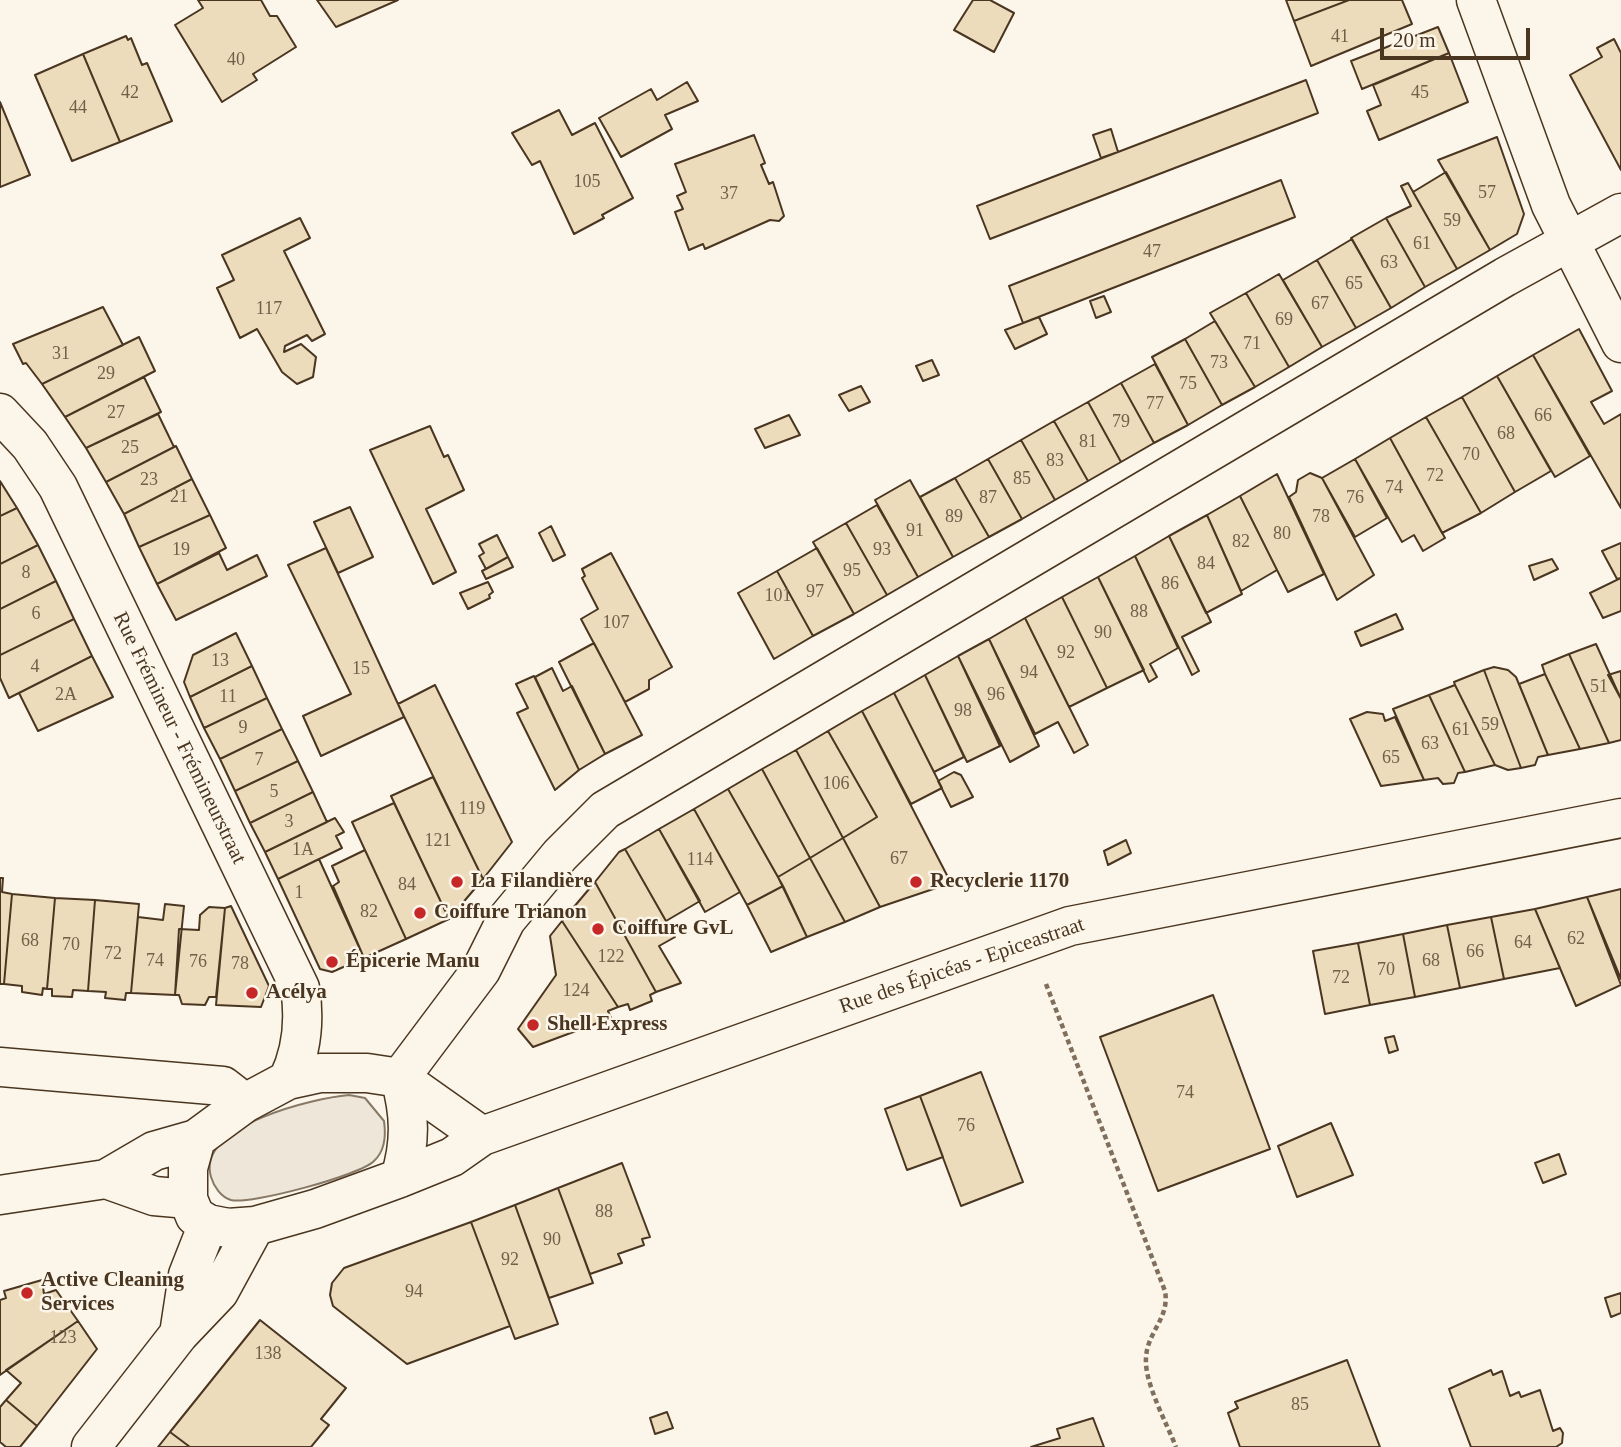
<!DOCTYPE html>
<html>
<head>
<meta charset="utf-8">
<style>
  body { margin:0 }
  #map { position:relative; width:1621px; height:1447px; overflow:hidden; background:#fbf6e9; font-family:"Times New Roman",serif }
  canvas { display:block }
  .scale { position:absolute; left:1380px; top:28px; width:150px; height:32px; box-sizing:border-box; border:4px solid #4a3520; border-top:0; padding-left:9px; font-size:21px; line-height:24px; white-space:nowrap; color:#4a3520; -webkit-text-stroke:5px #fbf6e9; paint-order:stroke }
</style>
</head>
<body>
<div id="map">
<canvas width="1621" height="1447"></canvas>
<div class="scale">20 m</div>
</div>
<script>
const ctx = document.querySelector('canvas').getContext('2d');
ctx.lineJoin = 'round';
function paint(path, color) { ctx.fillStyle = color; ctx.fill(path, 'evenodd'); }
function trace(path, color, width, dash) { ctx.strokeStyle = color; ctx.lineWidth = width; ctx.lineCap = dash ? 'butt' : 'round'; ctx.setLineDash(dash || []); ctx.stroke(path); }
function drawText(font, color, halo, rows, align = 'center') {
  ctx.font = font + ' "Times New Roman",serif'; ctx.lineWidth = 5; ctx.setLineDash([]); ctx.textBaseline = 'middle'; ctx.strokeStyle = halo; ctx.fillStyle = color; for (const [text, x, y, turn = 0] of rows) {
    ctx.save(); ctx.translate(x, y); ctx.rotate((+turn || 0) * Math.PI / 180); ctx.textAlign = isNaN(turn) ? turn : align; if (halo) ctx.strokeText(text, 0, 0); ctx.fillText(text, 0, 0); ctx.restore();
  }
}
const green = new Path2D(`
  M349,1095L365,1098L384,1121C386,1135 385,1151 374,1161C361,1175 250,1205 231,1200C221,1197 214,1187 211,1177C196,1125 315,1098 349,1095Z`);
const building = new Path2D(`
  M198,0H261L270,16H277L296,47L253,74L257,80L222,102L175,25L203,8Z
  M317,0H398L336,27Z
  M973,0H990L1014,13L994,52L954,30Z
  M1286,0H1349L1294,21Z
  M1349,0H1402L1412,24L1311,66L1294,21Z
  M1438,27L1449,53L1362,89L1351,61Z
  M126,36L128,40L131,38L142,65L147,63L172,121L120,142L83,54Z
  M1614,39L1621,53V170L1570,75L1602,57L1597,48Z
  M1449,53L1468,102L1379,140L1367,111L1381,105L1373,85Z
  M83,54L120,142L72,161L35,75Z
  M1306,80L1318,113L990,239L977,206Z
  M687,82L698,101L665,115L672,129L621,157L599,118L651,89L657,100Z
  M0,102L30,175L0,187Z
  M559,110L572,135L595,123L633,198L602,215L604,218L574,234L540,161L532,165L512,133Z
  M1111,129L1118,152L1101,158L1093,135Z
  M754,135L765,163L761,165L769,184L773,182L784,216L779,221L770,220L705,249L703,244L689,250L675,212L683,209L677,196L686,192L675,164Z
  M1497,137L1524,214L1517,234L1490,250L1438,160Z
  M1446,172L1490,250L1457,269L1413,192Z
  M1281,180L1295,217L1023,323L1009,286Z
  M1408,183L1457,269L1425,287L1386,218L1411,206L1401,186Z
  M300,218L310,238L284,251L325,334L312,341L307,335L285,346L284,352L301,344L316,357L313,377L297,384L282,372L257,329L240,338L217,288L234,280L222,255Z
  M1386,218L1425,287L1391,308L1351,238Z
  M1352,239L1391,308L1356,328L1317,260Z
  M1317,260L1356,328L1322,347L1283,280Z
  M1279,274L1322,347L1289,367L1246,293Z
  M1246,293L1289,367L1255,387L1210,313Z
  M1104,296L1111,312L1096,318L1090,301Z
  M103,307L123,345L42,384L26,363L23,364L13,344Z
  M1039,317L1047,334L1015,349L1005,330Z
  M1215,321L1255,387L1222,405L1185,339Z
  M1579,329L1612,391L1591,402L1604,424L1621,414V508L1533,355Z
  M139,337L155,371L65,417L42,384Z
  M1185,339L1222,405L1188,425L1152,357Z
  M1533,355L1590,456L1555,477L1497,376Z
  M932,360L939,375L923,381L916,366Z
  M1155,364L1188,425L1154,443L1121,383Z
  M1497,376L1551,471L1515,492L1462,397Z
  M144,377L161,412L86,448L65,417Z
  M1121,383L1154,443L1121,462L1088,402Z
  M861,386L870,402L849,411L839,395Z
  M1462,397L1515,492L1481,513L1426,417Z
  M1088,402L1121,462L1088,481L1054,421Z
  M158,414L174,447L106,482L86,448Z
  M789,415L800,435L765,448L755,429Z
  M1426,417L1481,513L1442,533L1390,438Z
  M1054,421L1088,481L1055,500L1021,440Z
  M430,426L444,457L448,455L464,490L426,509L456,572L433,584L370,450Z
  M1390,438L1445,538L1423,551L1414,535L1402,542L1355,459Z
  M1021,440L1055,500L1022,519L988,459Z
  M176,446L192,479L124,514L106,482Z
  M988,459L1022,519L989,537L955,478Z
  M1355,459L1387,518L1355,537L1322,478Z
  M1310,473L1322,478L1374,575L1337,600L1289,497L1296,492L1298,480Z
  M1277,474L1324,574L1288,592L1240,496Z
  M955,478L989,537L953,557L920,497Z
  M192,479L210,515L139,547L124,514Z
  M910,480L953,557L918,577L875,500Z
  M0,481L17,508L0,516Z
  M1240,496L1277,570L1241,591L1207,515Z
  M877,505L918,577L887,595L846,523Z
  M350,507L373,557L338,573L314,522Z
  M17,508L38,545L0,564V516Z
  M210,515L226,548L157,584L139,547Z
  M1207,515L1242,594L1206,613L1169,536Z
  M846,523L887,595L854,614L813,542Z
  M551,526L565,555L553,561L539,533Z
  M497,535L508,557L486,569L479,556L484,553L479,544Z
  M1169,536L1211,622L1182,637L1199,671L1192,675L1135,556Z
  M1621,543V578L1617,579L1602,551Z
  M38,545L56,581L0,609V564Z
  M326,548L404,717L321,756L303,716L351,694L288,565Z
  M817,548L854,614L813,636L777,571Z
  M219,553L227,570L257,555L267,576L176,620L157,584Z
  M611,553L672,667L649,680V689L625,702L581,619L598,609L582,578L585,576L582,569Z
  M1135,556L1178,648L1150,664L1157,677L1149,682L1098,577Z
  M508,557L513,567L486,579L482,571Z
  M1552,559L1558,569L1534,580L1529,566Z
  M777,571L813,636L774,659L738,593Z
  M1098,577L1144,670L1107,688L1062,597Z
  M1621,578V611L1603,618L1590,593Z
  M56,581L74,619L0,655V609Z
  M488,582L493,592L489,595L490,598L468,609L460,593Z
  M1062,597L1107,688L1069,707L1025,618Z
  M1396,614L1403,629L1361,646L1355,632Z
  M1025,618L1088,745L1074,753L1058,722L1035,734L989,639Z
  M74,619L92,656L9,698L0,678V655Z
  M236,633L252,666L190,697L184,682L193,655Z
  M989,639L1039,746L1010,762L958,656Z
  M594,643L642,735L605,754L559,662Z
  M1596,644L1621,699V740L1609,743L1569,654Z
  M1569,654L1609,743L1580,749L1545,674L1542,665Z
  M92,656L113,697L38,731L19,693Z
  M958,656L1000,746L967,762L925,675Z
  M252,666L267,698L204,728L190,697Z
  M1494,667L1508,670L1516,677L1548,755L1538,757L1535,765L1521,768L1484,670Z
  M552,668L563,691L572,686L605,754L579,770L535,677Z
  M1484,670L1521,768L1508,770L1495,765L1455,685L1454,682Z
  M1621,671V699L1608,675Z
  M1545,674L1580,749L1548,755L1519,684Z
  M925,675L964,757L934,772L894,693Z
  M534,676L579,770L555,790L517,713L528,708L516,684Z
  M435,685L512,842L483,879L398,704Z
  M1455,685L1495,765L1465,772L1429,695Z
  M894,693L942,788L911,804L862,711Z
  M1429,695L1465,772L1458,773L1454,783L1443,784L1438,778L1424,780L1393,709Z
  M267,698L282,729L220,759L204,728Z
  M862,711L951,883L880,907L843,838L877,817L828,731Z
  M1367,712L1383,714L1385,721L1395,717L1424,780L1381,786L1350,719Z
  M282,729L298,761L235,791L220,759Z
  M828,731L877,817L843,838L796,750Z
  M796,750L843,838L810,858L762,769Z
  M298,761L313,792L250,823L235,791Z
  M762,769L810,858L778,877L728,789Z
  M954,772L961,775L973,797L951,807L938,781Z
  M433,777L483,879L449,919L391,796Z
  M728,789L783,886L747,905L694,809Z
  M313,792L327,822L265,852L250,823Z
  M394,803L449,919L406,939L352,822Z
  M694,809L740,892L705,912L659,829Z
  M335,818L344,832L336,836L342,848L278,879L265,852Z
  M659,829L700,901L666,921L625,849Z
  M843,838L880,907L845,922L810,858Z
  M1126,840L1131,853L1108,865L1104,851Z
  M625,849L675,937L659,946L681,983L656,992L595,882L619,852Z
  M365,850L406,939L364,958L333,886L339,882L332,866Z
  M810,858L845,922L807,937L778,877Z
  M319,859L364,958L332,972L320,969L278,879Z
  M0,878H3L2,892L12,894L4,984H0Z
  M595,882L656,992L650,995L652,1001L630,1010L628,1004L618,1007L562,921Z
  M783,886L807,937L771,952L747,905Z
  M1621,889V979L1587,897Z
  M12,894L55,898L47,989L43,988L42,995L22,992V986L4,984Z
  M1587,897L1621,985L1576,1006L1535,909Z
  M55,898L95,900L88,991L73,990L72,997L52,996V989H47Z
  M95,900L139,904L131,993H126L125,1000L105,998L106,992L88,991Z
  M165,904L184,906L175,995L131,993L138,917L163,920Z
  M231,906L269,986L261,1007L216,1005L225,908Z
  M209,907L225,908L216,997H209L205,1005L182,1004L179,995H175L179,929L199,930L200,915Z
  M1535,909L1560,968L1504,979L1491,917Z
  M1491,917L1504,979L1460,988L1447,925Z
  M562,921L618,1007L608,1011L611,1018L533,1047L518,1029L556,975L550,936Z
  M1447,925L1460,988L1415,997L1403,934Z
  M1403,934L1415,997L1370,1005L1358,943Z
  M1358,943L1370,1005L1325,1014L1313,951Z
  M1213,995L1270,1149L1158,1191L1100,1037Z
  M1394,1036L1398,1050L1389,1053L1385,1038Z
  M981,1072L1023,1182L961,1206L920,1096Z
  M920,1096L943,1157L907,1170L885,1109Z
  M1331,1123L1353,1175L1297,1197L1278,1146Z
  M1559,1154L1566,1174L1543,1183L1535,1163Z
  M622,1163L650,1237L642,1239L644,1245L618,1254L622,1263L590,1274L558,1188Z
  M558,1188L593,1283L549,1298L515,1205Z
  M515,1205L558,1324L515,1339L471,1222Z
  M471,1222L510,1326L407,1364L333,1306L330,1295L332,1283L344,1268Z
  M42,1280L44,1294L56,1290L78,1321L0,1375V1300L6,1298L4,1291Z
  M1621,1293V1313L1611,1317L1605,1298Z
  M260,1320L346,1388L321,1419L329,1425L311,1447H190L170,1432Z
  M78,1321L97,1349L37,1426L6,1400L21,1383L6,1370Z
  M1347,1360L1380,1447H1240L1228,1413L1238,1408L1235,1402Z
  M1491,1370L1493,1375L1502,1371L1510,1396L1519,1392L1521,1397L1540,1390L1553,1431L1560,1428L1563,1433L1562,1443L1556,1447H1471L1449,1389Z
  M6,1400L37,1426L20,1447H6L0,1442V1407Z
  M667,1412L673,1428L655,1434L650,1418Z
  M1093,1418L1104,1447H1031L1060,1438L1057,1429Z
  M170,1432L190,1447H158Z`);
const path = new Path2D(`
  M1046,984L1165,1291C1170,1318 1147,1332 1146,1358C1144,1382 1167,1424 1176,1447`);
const minor = new Path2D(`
  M1476,0L1551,205L1621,343
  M0,413L30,445L58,487L300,988C305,1020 302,1051 288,1080
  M0,1067L223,1086L245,1103
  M400,1078L481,970L506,920L560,855L605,810L1505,277L1621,213
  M482,1136L400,1078L367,1073H320L288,1080L245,1103L196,1139L188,1168V1199L195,1216L208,1224L228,1228L255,1226L315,1209L400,1178L452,1157L482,1136L1070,926L1621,818
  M400,1178C411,1142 410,1114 400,1078
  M106,1179L154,1196L188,1199
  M0,1195L106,1179L154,1151L196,1139
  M179,1334L188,1275L208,1224
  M91,1447L179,1334L219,1292L255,1226`);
const markers = [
  [457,882,7,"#c62828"],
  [916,882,7,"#c62828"],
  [420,913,7,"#c62828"],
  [598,929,7,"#c62828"],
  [332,962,7,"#c62828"],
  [252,993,7,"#c62828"],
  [533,1025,7,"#c62828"],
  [27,1293,7,"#c62828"]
];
const numberNames = [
  ["41",1340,37],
  ["40",236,60],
  ["42",130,93],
  ["45",1420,93],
  ["44",78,108],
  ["105",587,182],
  ["57",1487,193],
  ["37",729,194],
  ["59",1452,221],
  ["61",1422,244],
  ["47",1152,252],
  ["63",1389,263],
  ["65",1354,284],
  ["67",1320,304],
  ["117",269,309],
  ["69",1284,320],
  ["71",1252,344],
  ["31",61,354],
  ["73",1219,363],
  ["29",106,374],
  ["75",1188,384],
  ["77",1155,404],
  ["27",116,413],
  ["66",1543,416],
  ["79",1121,422],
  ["68",1506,434],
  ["81",1088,442],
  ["25",130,448],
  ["70",1471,455],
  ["83",1055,461],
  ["72",1435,476],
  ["85",1022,479],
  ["23",149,480],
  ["74",1394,488],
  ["21",179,497],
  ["87",988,498],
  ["76",1355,498],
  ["89",954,517],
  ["78",1321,517],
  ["91",915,531],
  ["80",1282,534],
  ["82",1241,542],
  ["19",181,550],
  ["93",882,550],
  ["84",1206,564],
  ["95",852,571],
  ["8",26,573],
  ["86",1170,584],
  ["97",815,592],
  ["101",778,596],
  ["88",1139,612],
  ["6",36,614],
  ["107",616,623],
  ["90",1103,633],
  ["92",1066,653],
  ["13",220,661],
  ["4",35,667],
  ["15",361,669],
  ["94",1029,673],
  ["51",1599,687],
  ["2A",66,695],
  ["96",996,695],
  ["11",228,697],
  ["98",963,711],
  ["59",1490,725],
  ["9",243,728],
  ["61",1461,730],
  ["63",1430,744],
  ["65",1391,758],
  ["7",259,760],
  ["106",836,784],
  ["5",274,792],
  ["119",472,809],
  ["3",289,822],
  ["121",438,841],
  ["1A",303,850],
  ["67",899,859],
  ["114",700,860],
  ["84",407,885],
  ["1",299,893],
  ["82",369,912],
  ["62",1576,939],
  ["68",30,941],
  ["64",1523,943],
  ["70",71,945],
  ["66",1475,952],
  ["72",113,954],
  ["122",611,957],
  ["74",155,961],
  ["68",1431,961],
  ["76",198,962],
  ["78",240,964],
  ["70",1386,970],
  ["72",1341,978],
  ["124",576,991],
  ["74",1185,1093],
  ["76",966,1126],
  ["88",604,1212],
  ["90",552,1240],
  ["92",510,1260],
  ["94",414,1292],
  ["123",63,1338],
  ["138",268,1354],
  ["85",1300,1405]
];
const streetNames = [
  ["Rue Frémineur - Frémineurstraat",179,738,64],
  ["Rue des Épicéas - Epiceastraat",962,966,-19]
];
const poiNames = [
  ["La Filandière",471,882],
  ["Recyclerie 1170",930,882],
  ["Coiffure Trianon",434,913],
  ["Coiffure GvL",612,929],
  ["Épicerie Manu",346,962],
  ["Acélya",266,993],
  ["Shell Express",547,1025],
  ["Active Cleaning",41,1281],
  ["Services",41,1305]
];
paint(green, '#ede6d9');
trace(green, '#887966', 2);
paint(building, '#ecdcbc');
trace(building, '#4a3520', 2);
trace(minor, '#4a3520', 41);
trace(path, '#7f6f5c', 4.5, [5, 3.5]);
trace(minor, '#fbf6e9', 38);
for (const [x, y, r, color] of markers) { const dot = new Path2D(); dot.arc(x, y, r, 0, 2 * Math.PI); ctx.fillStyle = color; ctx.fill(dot); trace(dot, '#fbf6e9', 2.5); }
drawText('18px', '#725f47', null, numberNames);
drawText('21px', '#4a3520', '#fbf6e9', streetNames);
drawText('bold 21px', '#4a3520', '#fbf6e9', poiNames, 'left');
</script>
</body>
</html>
